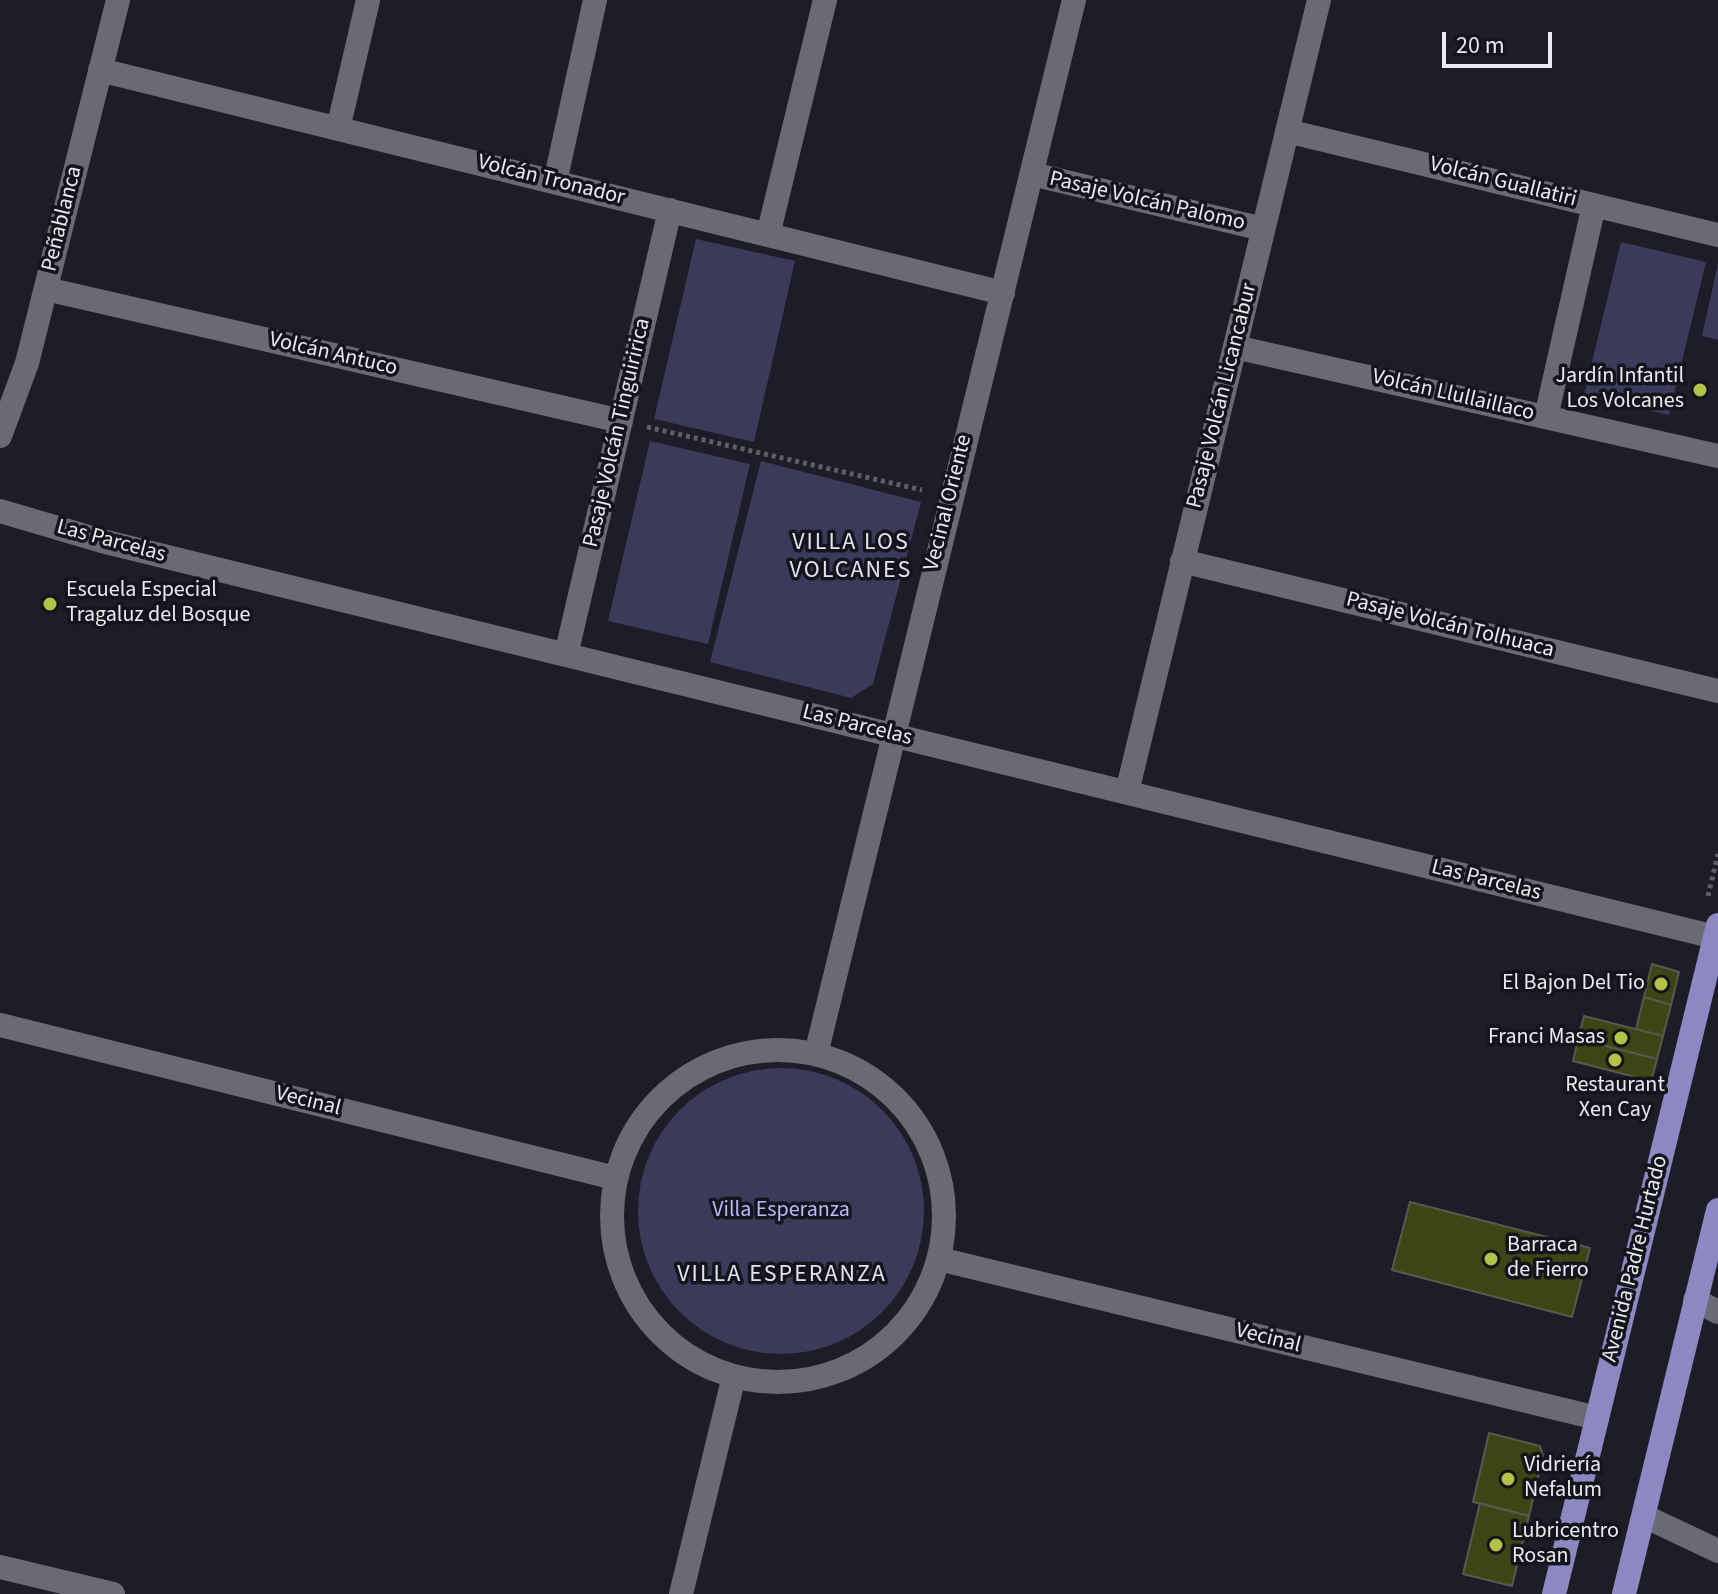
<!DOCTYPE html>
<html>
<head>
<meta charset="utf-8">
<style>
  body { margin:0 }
  #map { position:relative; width:1718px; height:1594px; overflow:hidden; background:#1e1d27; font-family:"Source Sans 3",sans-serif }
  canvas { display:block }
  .scale { position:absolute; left:1442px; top:32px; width:110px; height:36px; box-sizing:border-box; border:4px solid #eaeaf1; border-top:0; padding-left:10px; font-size:24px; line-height:28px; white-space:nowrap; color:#eaeaf1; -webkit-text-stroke:6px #14141d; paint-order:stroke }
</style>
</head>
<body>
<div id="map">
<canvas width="1718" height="1594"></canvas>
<div class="scale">20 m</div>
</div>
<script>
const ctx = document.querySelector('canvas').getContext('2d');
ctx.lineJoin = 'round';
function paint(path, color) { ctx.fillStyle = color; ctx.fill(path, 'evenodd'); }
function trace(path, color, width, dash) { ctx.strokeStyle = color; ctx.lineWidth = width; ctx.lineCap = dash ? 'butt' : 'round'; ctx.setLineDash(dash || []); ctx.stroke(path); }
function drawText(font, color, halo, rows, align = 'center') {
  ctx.font = font + ' "Source Sans 3",sans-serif'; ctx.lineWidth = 7; ctx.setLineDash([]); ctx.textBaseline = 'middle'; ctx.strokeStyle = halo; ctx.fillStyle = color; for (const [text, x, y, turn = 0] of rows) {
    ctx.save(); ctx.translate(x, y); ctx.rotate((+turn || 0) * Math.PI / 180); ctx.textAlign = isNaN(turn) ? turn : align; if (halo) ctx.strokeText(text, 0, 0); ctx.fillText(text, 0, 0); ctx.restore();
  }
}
const green = new Path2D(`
  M696,239L795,261L754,442L654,419Z
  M1621,242L1706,262L1669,415L1584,395Z
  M1718,263V340L1702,336Z
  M650,441L750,464L708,644L608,621Z
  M761,461L921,502L873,684L851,698L710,662Z
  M638 1211a143 143 0 1 1 286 0a143 143 0 1 1-286 0Z`);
const building = new Path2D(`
  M1652,964L1679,972L1671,1005L1644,997Z
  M1644,997L1671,1005L1663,1036L1636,1029Z
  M1584,1016L1663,1036L1657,1059L1578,1039Z
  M1578,1039L1657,1059L1651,1081L1573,1061Z
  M1410,1202L1590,1248L1572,1317L1392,1270Z
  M1489,1433L1540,1446L1543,1456L1529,1516L1473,1502Z
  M1480,1503L1529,1516L1512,1586L1463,1574Z`);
const path = new Path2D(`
  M647,427L922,490
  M1708,896L1718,854`);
const minor = new Path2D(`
  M100,70L1003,293
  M338,129L368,0
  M1287,131L1718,235
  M1032,174L1263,229
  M555,182L595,0
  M768,235L825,0
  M46,289L621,421
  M1235,347L1718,456
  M1546,417L1594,205
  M0,436L27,363L118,0
  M0,511L102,541L1715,937
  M1182,561L1718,691
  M566,655L670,210
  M1127,792L1319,0
  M0,1025L615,1178
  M612 1216a166 166 0 1 1 332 0a166 166 0 1 1-332 0Z
  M816,1054L1074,0
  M939,1259L1597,1418
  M1695,1300L1718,1312
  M1644,1516L1718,1551
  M0,1567L113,1594
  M681,1594L734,1376`);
const major = new Path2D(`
  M1554,1594L1718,925
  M1624,1594L1718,1210`);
const markers = [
  [1700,390,8,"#b5c249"],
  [50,604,8,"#b5c249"],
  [1661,984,8,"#b5c249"],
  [1621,1038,8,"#b5c249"],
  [1615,1060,8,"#b5c249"],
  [1491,1259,8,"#b5c249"],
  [1508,1479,8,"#b5c249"],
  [1496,1545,8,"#b5c249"]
];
const streetNames = [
  ["Volcán Tronador",551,181,14],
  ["Volcán Guallatiri",1503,183,14],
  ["Pasaje Volcán Palomo",1147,202,13],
  ["Peñablanca",63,219,-76],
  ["Volcán Antuco",333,355,13],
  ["Pasaje Volcán Licancabur",1223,396,-76],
  ["Volcán Llullaillaco",1453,396,13],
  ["Pasaje Volcán Tinguiririca",618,433,-77],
  ["Vecinal Oriente",949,503,-76],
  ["Las Parcelas",111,542,15],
  ["Pasaje Volcán Tolhuaca",1450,626,14],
  ["Las Parcelas",857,726,14],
  ["Las Parcelas",1486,881,14],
  ["Vecinal",308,1102,14],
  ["Avenida Padre Hurtado",1636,1259,-76],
  ["Vecinal",1268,1339,14]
];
const poiNames = [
  ["Jardín Infantil",1684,377,"right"],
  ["Los Volcanes",1684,402,"right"],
  ["Escuela Especial",66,591],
  ["Tragaluz del Bosque",66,616],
  ["El Bajon Del Tio",1645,984,"right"],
  ["Franci Masas",1605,1038,"right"],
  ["Restaurant",1615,1086,"center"],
  ["Xen Cay",1615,1111,"center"],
  ["Barraca",1507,1246],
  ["de Fierro",1507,1271],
  ["Vidriería",1524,1466],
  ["Nefalum",1524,1491],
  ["Lubricentro",1512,1532],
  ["Rosan",1512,1557]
];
const parkNames = [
  ["Villa Esperanza",781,1211]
];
const neighbourhoodNames = [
  ["VILLA LOS",851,544],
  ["VOLCANES",851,572],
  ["VILLA ESPERANZA",782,1276]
];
paint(green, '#3b3a5a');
paint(building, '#3f4414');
trace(building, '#58594e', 2);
trace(path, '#5f5e67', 5, [4, 4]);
trace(minor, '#6a6a75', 24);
trace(major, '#8c89c2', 24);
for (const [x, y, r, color] of markers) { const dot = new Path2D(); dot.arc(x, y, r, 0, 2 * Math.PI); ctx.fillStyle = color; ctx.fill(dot); trace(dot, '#14141d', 3); }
drawText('22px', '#eaeaf1', '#14141d', streetNames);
drawText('22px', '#eaeaf1', '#14141d', poiNames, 'left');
drawText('22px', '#bab8fb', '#14141d', parkNames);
ctx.letterSpacing = '2px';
drawText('24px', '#e2e2ef', '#14141d', neighbourhoodNames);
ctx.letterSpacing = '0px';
</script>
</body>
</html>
